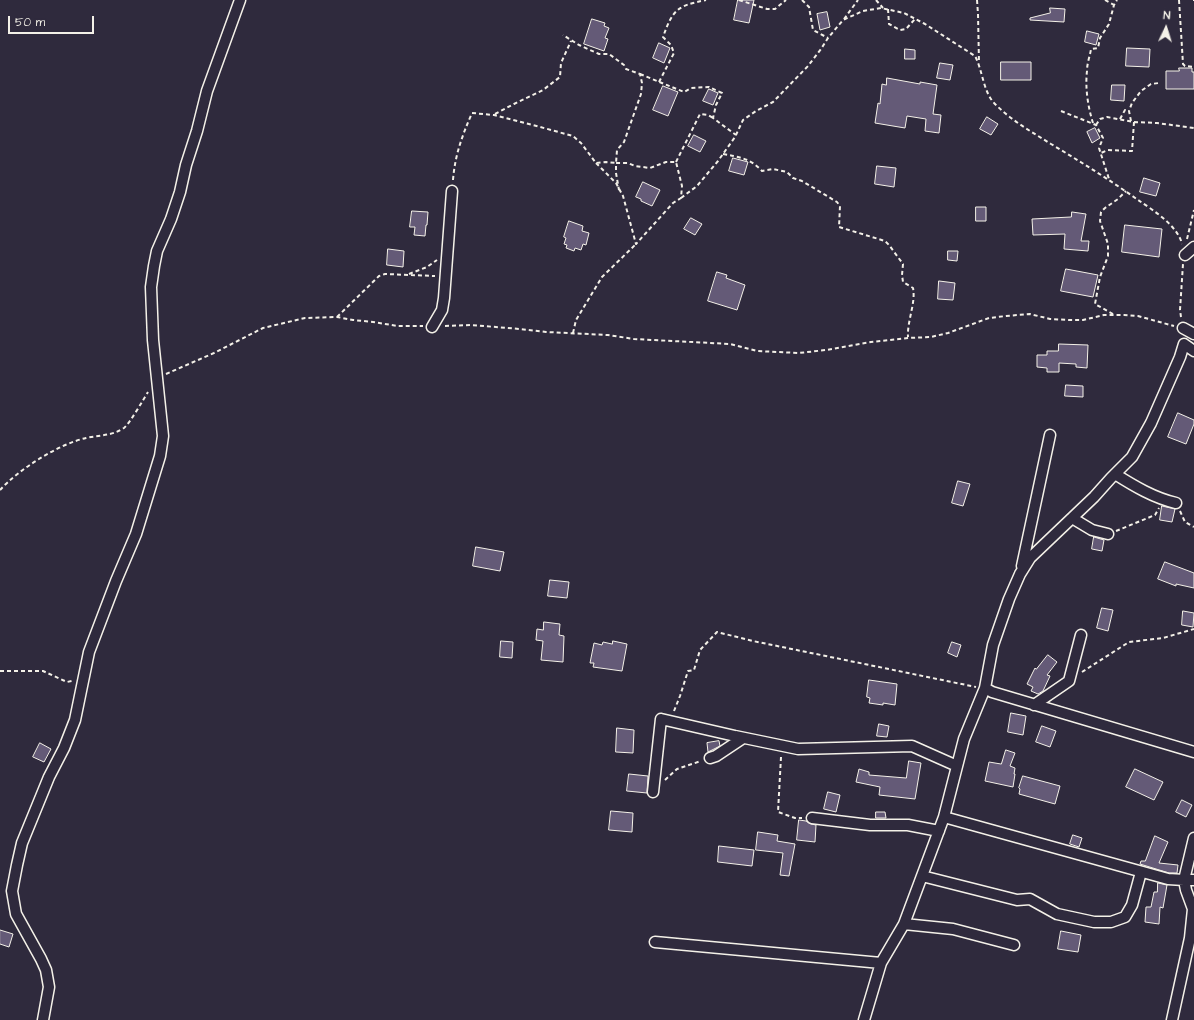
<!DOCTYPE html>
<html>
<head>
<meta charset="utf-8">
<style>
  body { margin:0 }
  #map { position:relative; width:1194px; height:1020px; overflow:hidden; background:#2f2a3d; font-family:"Architects Daughter",sans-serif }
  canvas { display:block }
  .north { position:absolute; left:1146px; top:8px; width:40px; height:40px; -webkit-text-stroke:3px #2f2a3d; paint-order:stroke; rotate:4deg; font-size:11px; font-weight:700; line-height:16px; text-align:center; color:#f4f1e8 }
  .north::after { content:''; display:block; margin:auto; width:14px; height:18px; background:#f4f1e8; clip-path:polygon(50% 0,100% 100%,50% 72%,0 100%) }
  .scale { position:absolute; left:8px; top:16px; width:86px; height:18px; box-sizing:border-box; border:2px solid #f4f1e8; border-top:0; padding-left:5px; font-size:12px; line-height:14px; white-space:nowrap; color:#f4f1e8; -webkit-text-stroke:3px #2f2a3d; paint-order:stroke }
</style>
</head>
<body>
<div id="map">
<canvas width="1194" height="1020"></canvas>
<div class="north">N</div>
<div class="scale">50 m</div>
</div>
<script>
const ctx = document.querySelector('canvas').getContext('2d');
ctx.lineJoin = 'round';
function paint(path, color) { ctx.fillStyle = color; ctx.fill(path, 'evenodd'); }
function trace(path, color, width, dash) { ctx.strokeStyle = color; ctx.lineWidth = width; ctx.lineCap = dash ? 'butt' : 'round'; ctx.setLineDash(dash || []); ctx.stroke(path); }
const building = new Path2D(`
  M738,0H754L749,23L734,20Z
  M1050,8L1065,9L1064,22L1030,20V18L1050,13Z
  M827,12L830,27L820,30L817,14Z
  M592,19L605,23L604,26L609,28L605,38L608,39L604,51L584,44Z
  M1087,31L1099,34L1096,45L1085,42Z
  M659,43L670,48L664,63L653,58Z
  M1127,48L1150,49L1149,67L1126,66Z
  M905,49L915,50V59H905Z
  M1001,62H1031V80H1001Z
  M940,63L953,65L950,80L937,78Z
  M1179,68H1192V72H1194V89H1166V71H1179Z
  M887,78L920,84V82L937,85L933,114L941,115L939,133L925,131L926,119L907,116L905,128L875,123L878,103L880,104L882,84L886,85Z
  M1112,85H1125L1124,101L1111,100Z
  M663,86L678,92L668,116L653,110Z
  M709,89L718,93L713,105L703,101Z
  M987,117L998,124L991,135L980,129Z
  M1095,128L1100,138L1092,143L1087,132Z
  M694,135L706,141L700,152L688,146Z
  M733,158L748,162L744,175L729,171Z
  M877,166L896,168L894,187L875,184Z
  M1144,178L1160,183L1156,196L1140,192Z
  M643,182L660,190L652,206L641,201V199L636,197Z
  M976,207H986V221H976Z
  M412,211L428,212L427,225H426L425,236L414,235L415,227H410Z
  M1072,212L1086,214L1081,241H1089L1088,251L1064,249L1065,234L1033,235L1032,219L1071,217Z
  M691,218L702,224L695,235L684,229Z
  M569,221L583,226L582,231L589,233L586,245L583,244L581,250L575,248L574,251L566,248L567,245L564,244L566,238L564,237Z
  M1125,225L1162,229L1159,257L1122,252Z
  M388,249L404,251L403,267L387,265Z
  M948,251H958L957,261L948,260Z
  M1066,269L1098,275L1093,297L1061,291Z
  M717,272L727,275L726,278L745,285L737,310L708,301Z
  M939,281L955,283L953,300L938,299Z
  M1059,344L1088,345L1087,368L1076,367V364L1059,363V372H1047V368L1037,367V355H1047V351H1058Z
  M1066,385L1083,386V397L1065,396Z
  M1178,413L1194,420V424L1186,444L1168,437Z
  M958,481L970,484L963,506L952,503Z
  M1162,506L1175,509L1172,522L1160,520Z
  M1094,537L1104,540L1102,551L1092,549Z
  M476,547L504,552L500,571L473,566Z
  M1165,562L1194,573V588L1176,584V586L1158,579Z
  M550,580L569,582L567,598L548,596Z
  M1102,608L1113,610L1108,631L1097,628Z
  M1183,611L1194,613L1193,627L1182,625Z
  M544,622L560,624L559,635L564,636L563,662L541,660L543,641L536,640L537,629L543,630Z
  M501,641L513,642L512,658L500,657Z
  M613,641L627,644L622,671L593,667L594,663H590L594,643L602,645L603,642L612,644Z
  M952,642L961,645L957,657L948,653Z
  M1048,655L1057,662L1047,675L1050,676L1043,691L1038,694L1031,691L1033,687L1027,684L1035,668L1036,669Z
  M869,680L897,684L895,705L883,703V705L869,703L870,698L867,697Z
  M1011,713L1026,716L1023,735L1008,732Z
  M879,724L889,726L887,737L877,736Z
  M1042,726L1056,731L1050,747L1036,742Z
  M617,728L634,730L633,753L616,752Z
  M719,741L720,746L708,752L707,743Z
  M40,743L51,749L44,762L33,757Z
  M1006,750L1015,753L1010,766L1015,768L1014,774H1015L1013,787L985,781L989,762L1001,764Z
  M909,761L921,763L915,799L879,795L880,787L856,782L859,769L869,772V775L906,778Z
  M1135,769L1163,782L1154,800L1126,787Z
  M629,774L648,776L647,793L627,791Z
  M1023,776L1060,786L1055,804L1019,794L1020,789L1019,788Z
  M828,792L840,795L836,812L824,809Z
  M1182,800L1192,805L1186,817L1176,812Z
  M611,811L633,813L632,832L609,830Z
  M876,812H885L886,818H876Z
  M799,820L806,821L811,824L816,825L815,842L797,840Z
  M758,832L778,835L777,841L795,844L789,876L780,875L783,853L756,850Z
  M1073,835L1082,838L1079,847L1070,844Z
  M1155,836L1168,842L1159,863L1178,865L1177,873H1169L1140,864L1141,861H1145Z
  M719,846L754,850L752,866L718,862Z
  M1158,883L1167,885L1163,908L1160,907L1159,924L1145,922L1146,907H1151L1154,892H1157Z
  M0,930L13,934L9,947L0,944Z
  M1061,931L1081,935L1078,952L1058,949Z`);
const path = new Path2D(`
  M739,0L767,9H775L786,0
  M802,0L809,7L813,30L828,38
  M876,0L883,8
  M977,0L978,14L979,63
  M1105,0L1114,5
  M1179,0L1183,64L1185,66L1194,67
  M1193,0H1194
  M888,9L889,24L900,30L906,29L915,19
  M844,19L858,0
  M640,74L684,92L691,88L709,87L722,93L716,105L713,118L736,135
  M659,82L674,53L671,45L663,37C673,9 677,6 706,0
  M1061,111L1096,125L1103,138L1099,148L1109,179
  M495,114L514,104L543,90L560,77L561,63L571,41
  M1120,119L1125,110L1129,111
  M1131,121L1129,111L1132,103L1141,91L1151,84L1159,83
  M1134,122L1157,123L1194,128
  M1093,123C1088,107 1085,88 1087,71C1087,63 1090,56 1091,49L1098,48L1100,38L1109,24L1114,5L1117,0
  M1096,125L1100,119L1107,117L1134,122L1132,151L1108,150L1101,153
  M723,154C739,157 750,158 762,171L773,169L787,172L793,178L802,181L837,202L840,206L839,227L885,241L889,245L903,264L902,275L903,282L913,288C916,303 907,321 908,337
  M676,162L700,114L708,115L713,118
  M596,163L616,183L623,196L636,244L673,203L681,198L682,186L676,162H666L650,168L635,166L628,163H616V173L619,190
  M453,180C455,155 462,136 472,113L494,115L533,125L573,136L581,143L596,163L606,162L616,163L617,150L624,142L641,94L642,83L640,74L626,69L624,65L609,54H599L579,45L563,35
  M681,198L697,186L718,161L735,137L743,120L756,111L773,102L808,66L821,49L828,38L843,20L863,11L881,8L904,13L925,24L975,56C983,71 983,93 996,105C1012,121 1032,132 1051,144C1081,162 1110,180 1138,200C1153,210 1178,226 1182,244
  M1187,239L1194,210
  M409,274L427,267L437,260
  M1113,314L1095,304L1100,277L1108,256V244L1100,221L1101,212L1105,208L1118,199L1126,191
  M337,317L379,276L385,274L435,276
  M1181,317L1180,310L1183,264
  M445,326L471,325L520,329L546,332L608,335L634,339L730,344L757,351L799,353L826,350L871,342L908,338L931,337L948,333L989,318L1006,316L1030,314L1050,319L1070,320H1083L1104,315H1124L1138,316L1174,326
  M573,333L576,320L602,277L636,244
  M166,374L214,353L263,328L305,318L337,317L353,320L373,322L398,326H423
  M0,490C19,469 59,444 86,438C99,435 112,436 124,428C130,423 143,400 148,392
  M1180,511L1185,522L1194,527
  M1116,531L1155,515L1159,508
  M0,671H43L67,682L72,681
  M1082,672L1129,642L1163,638L1194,629
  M674,711L680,696L688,671L694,670L700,650L717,632L753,641L976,687
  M781,757L778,812L795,818H802
  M665,780L677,769L701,761`);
const street = new Path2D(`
  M1185,255L1194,247
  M432,327L442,310L444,298L452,191
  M1183,328L1194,334
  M1115,474C1134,486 1154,498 1176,503
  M1072,518L1092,530L1108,534
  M1022,566L1050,435
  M985,688L992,692L1194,752
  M1034,705L1069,681L1081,635
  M710,758L716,756L743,738
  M653,792L661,719L735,736L798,749L912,746L957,766
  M944,817L1168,879L1184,880L1194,838
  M812,818L870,825H908L939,831
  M922,876L1017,900L1030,899L1057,914L1094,922H1111L1125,917L1132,905L1141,872
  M904,924L953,929L1014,945
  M655,942L881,963
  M43,1020L49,987L46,970L41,959L16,914L12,891L17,865L22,843L49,777L64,748L75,720L89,652L116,581L136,534L160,456L163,436L153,340L151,287L154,266L157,251L171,219L180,192L186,165L197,131L207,91L240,0
  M864,1020L881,963L904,924L944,817L964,739L985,688L993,645L1009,599L1020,574L1030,558L1094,497L1111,478L1132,457L1151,423L1180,357L1184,344L1194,351
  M1172,1020L1190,938L1193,909L1186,890L1184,880H1194`);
paint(building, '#645a77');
trace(building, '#f4f1e8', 1);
trace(street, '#f4f1e8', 13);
trace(path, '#f4f1e8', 2, [4, 3]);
trace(street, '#2f2a3d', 10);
</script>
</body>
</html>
